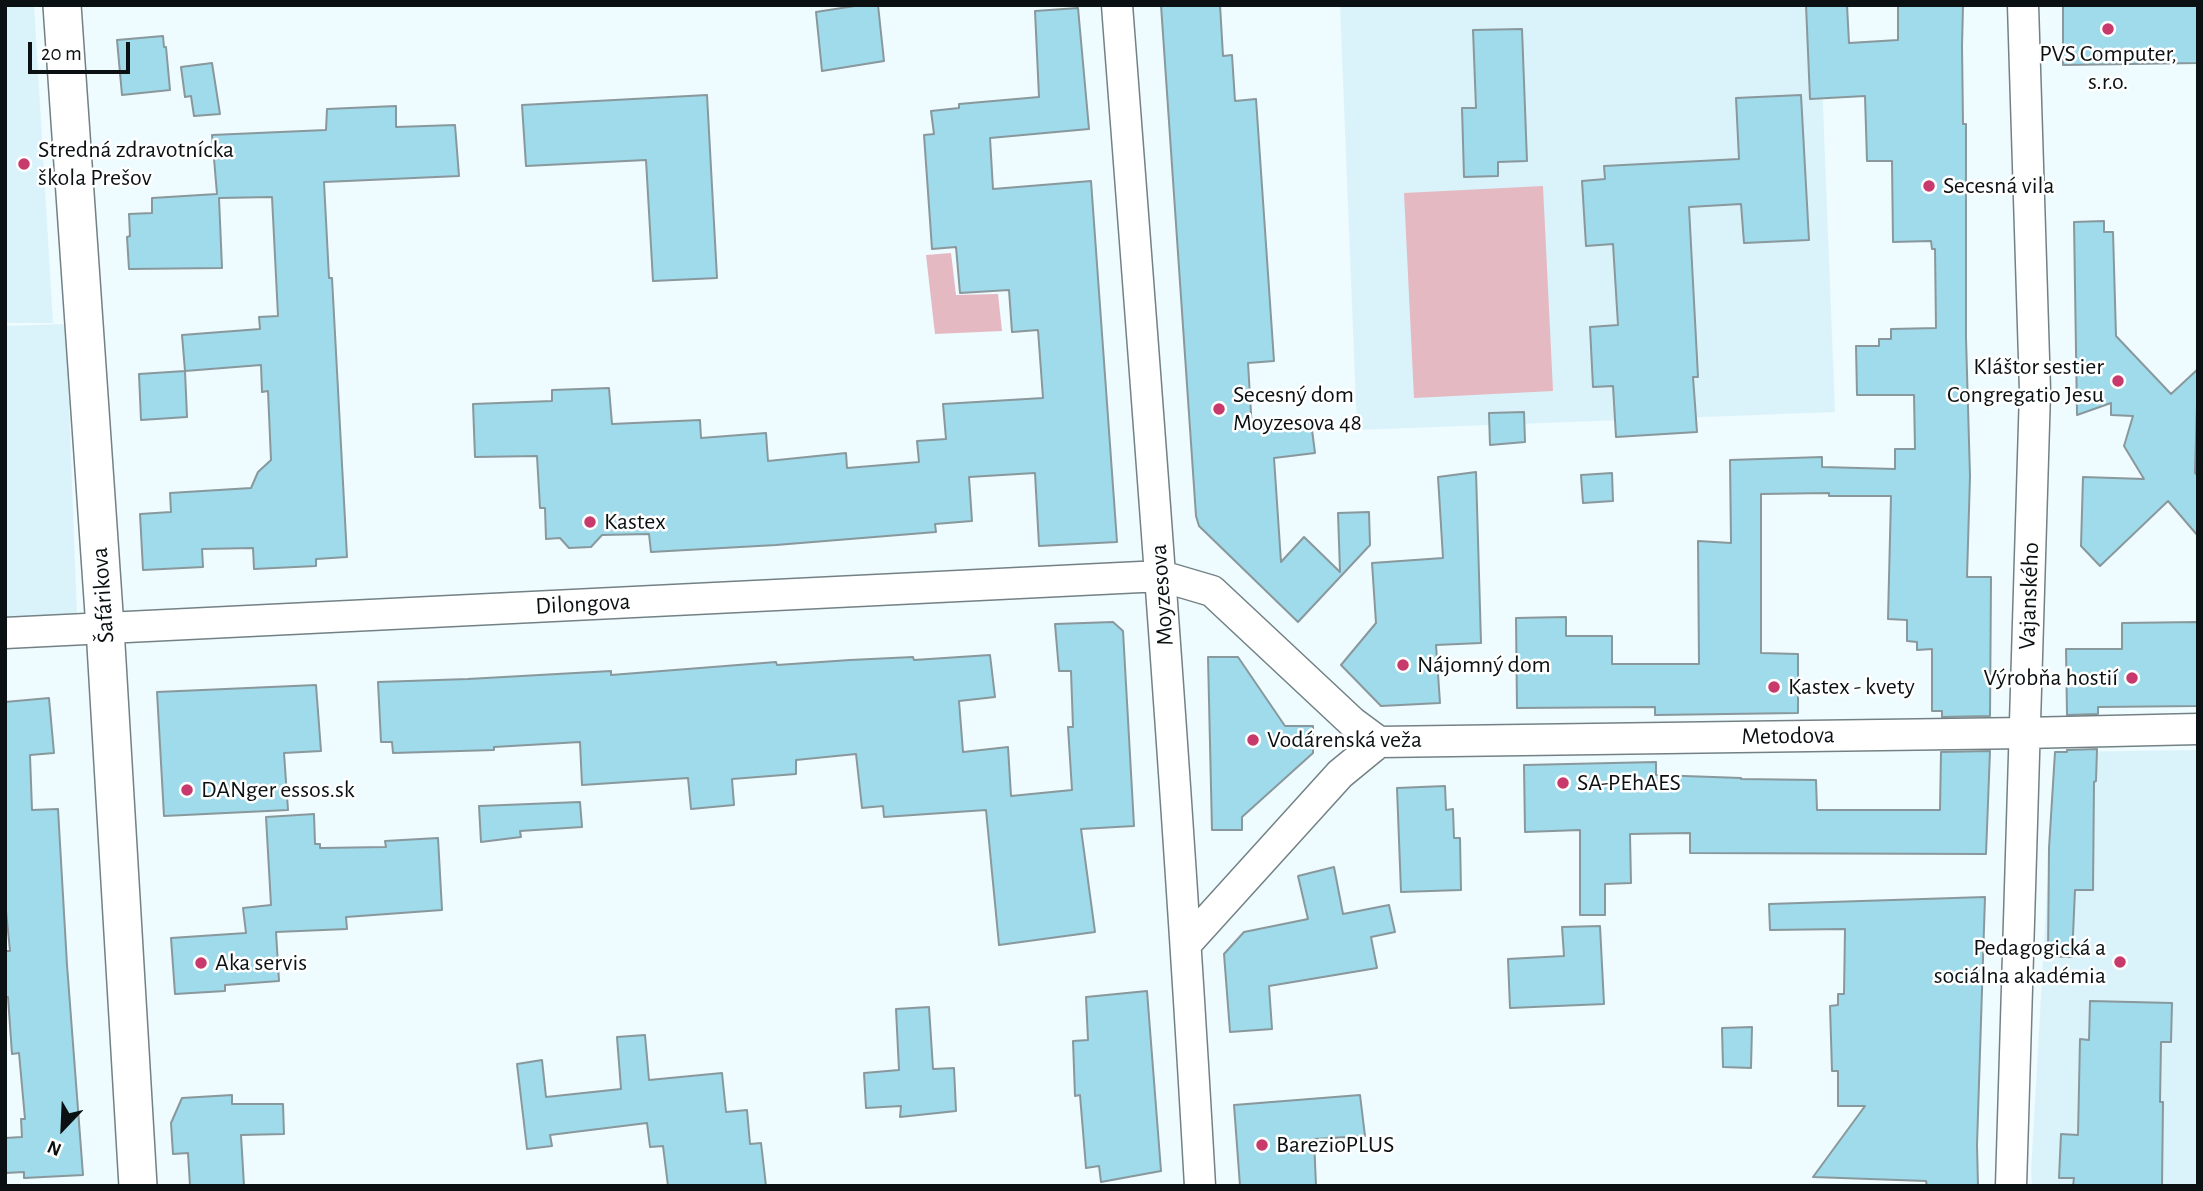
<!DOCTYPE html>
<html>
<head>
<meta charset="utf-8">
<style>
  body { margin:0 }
  #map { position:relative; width:2203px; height:1191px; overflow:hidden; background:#eefbff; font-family:"Alegreya Sans",sans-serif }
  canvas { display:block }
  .frame { position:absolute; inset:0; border:7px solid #0b1112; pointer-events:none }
  .north { position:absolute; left:28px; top:1093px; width:70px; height:70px; -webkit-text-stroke:5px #fff; paint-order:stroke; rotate:203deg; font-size:19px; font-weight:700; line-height:28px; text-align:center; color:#0b1112 }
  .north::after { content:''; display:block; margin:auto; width:24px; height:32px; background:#0b1112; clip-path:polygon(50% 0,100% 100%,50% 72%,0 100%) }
  .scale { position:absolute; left:28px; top:42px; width:102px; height:32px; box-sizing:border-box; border:4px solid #0b1112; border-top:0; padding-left:9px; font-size:21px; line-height:24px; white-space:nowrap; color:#0b1112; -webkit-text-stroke:5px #fff; paint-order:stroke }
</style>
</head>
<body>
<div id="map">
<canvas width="2203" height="1191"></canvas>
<div class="frame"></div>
<div class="north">N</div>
<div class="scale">20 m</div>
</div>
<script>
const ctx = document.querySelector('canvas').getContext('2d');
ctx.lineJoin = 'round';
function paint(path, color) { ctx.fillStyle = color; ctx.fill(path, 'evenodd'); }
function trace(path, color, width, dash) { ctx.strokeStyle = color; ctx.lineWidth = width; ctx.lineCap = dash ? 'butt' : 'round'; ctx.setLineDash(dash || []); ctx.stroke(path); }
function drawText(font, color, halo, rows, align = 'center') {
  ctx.font = font + ' "Alegreya Sans",sans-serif'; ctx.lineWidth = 5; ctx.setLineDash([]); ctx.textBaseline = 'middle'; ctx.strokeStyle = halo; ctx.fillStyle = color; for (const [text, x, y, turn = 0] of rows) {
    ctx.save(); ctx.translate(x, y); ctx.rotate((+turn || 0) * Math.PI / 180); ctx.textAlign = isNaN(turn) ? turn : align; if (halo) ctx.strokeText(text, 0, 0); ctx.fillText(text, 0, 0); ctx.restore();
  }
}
const built = new Path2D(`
  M5,5H34L53,323H5Z
  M1340,5H1819L1835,412L1357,430Z
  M66,324L77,617L5,620V326Z
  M2198,750V1186H2032L2031,1172L2055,752Z`);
const green = new Path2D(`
  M1543,186L1553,391L1414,398L1404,193Z
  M951,253L956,295L998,294L1002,331L935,334L926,255Z`);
const building = new Path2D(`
  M861,5H878L884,61L822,71L816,12Z
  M1161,5H1220L1223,56L1232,55L1235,101L1256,99L1274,361L1248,363L1252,430L1311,422L1315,453L1274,458L1281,562L1304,537L1340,572L1338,513L1369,512L1370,545L1298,622L1199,526L1196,516Z
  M1806,5H1847L1849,43L1898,40V5H1963L1962,46L1963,124H1966V338L1970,476L1967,577H1991L1990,716L1942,717V711H1932V649L1917,650V642L1907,641V620L1888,619L1891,496H1829V493L1761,494V653L1798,654V713L1655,715V707L1517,708L1516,618L1566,617V636H1612V664H1699L1698,541L1731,543L1730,460L1822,457V467L1895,469V449H1915L1914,395H1857L1856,346H1879V339H1891V329L1936,328L1935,249H1932L1931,241L1893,242L1892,161H1867L1865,96L1810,99Z
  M2063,5H2198V63L2063,65Z
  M1078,8L1089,129L990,138L993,189L1091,181L1117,542L1039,546L1035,473L969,477L972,521L935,524L936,532L776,545L651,552L649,534L602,535L591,547L569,548L560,538L546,539L545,508H540L537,456L475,457L473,404L552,401V390L609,388L612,424L700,420L701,438L766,433L768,461L846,453L847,468L919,462L917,441L946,439L943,404L1043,398L1038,330L1012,332L1009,290L960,293L956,247L932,249L924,135L934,134L931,111L959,108V104L1039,97L1035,11Z
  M1522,29L1527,161L1498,162V176L1464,177L1462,108H1476L1473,30Z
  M163,36L164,47H166L170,90L122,95L117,40Z
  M212,63L220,114L194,116L191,96L185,97L181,67Z
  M707,95L717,278L653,281L646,160L526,166L522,105Z
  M1801,95L1809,240L1744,243L1741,204L1689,207L1698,377H1693L1697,432L1616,437L1613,386L1593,387L1590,327L1618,325L1613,244L1586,246L1582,181L1605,179L1604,166L1739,159L1736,98Z
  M396,106V127L455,125L459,176L324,182L329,278H332L347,557L316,559V566L254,569L253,548L202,549L203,567L143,570L140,514L171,512L170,493L251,488L258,472L271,460L268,391L262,392L261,365L185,371L182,335L260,329L259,317L278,316L272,197L219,198L222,268L129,269L127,237L130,236L129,214L152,213V198L217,194L212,135L326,130L327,109Z
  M2104,221V232H2113L2116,336L2171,394L2198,369L2195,473L2198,476V536L2168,501L2100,566L2081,546L2083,477L2144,479L2124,446L2133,416L2111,415V403L2077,415L2074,222Z
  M185,371L187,417L141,420L139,374Z
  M1524,412L1525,442L1490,445L1489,413Z
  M1476,472L1481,643L1436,645L1440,703L1381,706L1341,665L1376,623L1372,563L1443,558L1438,477Z
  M1612,473L1613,501L1583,503L1581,475Z
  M1113,622L1123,631L1134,826L1081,829L1095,932L999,945L986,810L884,817L883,806L862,808L856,754L796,760V774L732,779L734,805L691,809L688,778L582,785L580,742L494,747V750L393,753L392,742H381L378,682L468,679L611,671V675L776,662L777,665L850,660L913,657L914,660L990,655L995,697L959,701L963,752L1008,747L1011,796L1072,790L1068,727H1073L1071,671H1059L1055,624Z
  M2198,622V706L2098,707V714L2067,715L2066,649H2122V623Z
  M1208,657H1238L1285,726H1313V753L1242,817V830H1212Z
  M316,685L321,751L284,753L288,810L164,816L157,692Z
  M49,698L54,753L30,755L32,810L58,809L67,965L83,1175L24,1178V1172L5,1173V1138L22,1137L21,1119H25L19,1053L12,1054L8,997H5V951H10L5,901V702Z
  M2097,749L2096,781L2094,782L2093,890H2075L2072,957L2048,956L2049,848L2055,752H2067V750Z
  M1990,751L1986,854L1690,853V833L1630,834L1631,883L1605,884V915H1580V830L1525,832L1524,765L1656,762V775L1741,778V779L1816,780L1817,810H1940L1941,752Z
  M1445,786L1446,810L1453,809L1454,838H1460L1461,890L1401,892L1397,788Z
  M580,802L582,827L520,831L521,837L481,842L479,806Z
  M314,814L315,844H320V848L386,847L385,841L438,838L442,910L346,917L347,929L276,932L279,981L225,985V991L175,994L171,938L246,933L243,908L271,905L266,817Z
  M1334,867L1343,914L1389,905L1395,932L1371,937L1377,968L1269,986L1272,1029L1230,1032L1224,954L1244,932L1308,919L1298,876Z
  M1985,897L1977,1145L1978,1186H1927L1926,1181L1813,1177L1865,1106H1838V1071H1832L1830,1006L1838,1005V994H1844L1845,929L1770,930L1769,904Z
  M1600,926L1604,1004L1510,1008L1508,959L1564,956L1562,927Z
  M1147,991L1161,1171L1101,1182L1099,1166L1086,1168L1080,1095L1075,1096L1073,1041L1088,1040L1086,997Z
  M2090,1001L2172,1003L2171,1042H2161L2160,1102H2163L2162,1186H2073L2074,1178H2059L2061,1134L2078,1135L2080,1039L2089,1040Z
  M929,1007L933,1069L954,1068L956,1111L900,1117L901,1106L866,1108L864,1073L899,1070L896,1009Z
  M1752,1027L1751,1068L1723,1067L1722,1028Z
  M645,1035L649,1080L722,1073L726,1112L747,1110L750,1144L761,1143L766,1186H668L663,1146L650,1147L647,1123L550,1135L552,1146L527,1149L517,1064L542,1060L546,1097L621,1089L617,1037Z
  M232,1095V1104H283L284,1134L241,1135L244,1186H190L188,1153L173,1154L171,1123L182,1098Z
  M1360,1095L1365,1136L1314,1139L1316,1186H1240L1234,1105Z`);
const minor = new Path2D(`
  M1117,5C1147,399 1178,792 1200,1186
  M5,633L1161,576L1212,591L1352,722L1379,742
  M1379,742L2024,733L2198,729
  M1186,944L1340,774L1379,742
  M2011,1186L2035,391L2023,5`);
const tertiary = new Path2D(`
  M62,5L105,628L138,1186`);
const markers = [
  [2108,29,7,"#c73a6b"],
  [24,164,7,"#c73a6b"],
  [1929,186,7,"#c73a6b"],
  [2118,381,7,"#c73a6b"],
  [1219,409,7,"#c73a6b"],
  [590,522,7,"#c73a6b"],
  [1403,665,7,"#c73a6b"],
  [2132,678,7,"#c73a6b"],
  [1774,687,7,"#c73a6b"],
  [1253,740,7,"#c73a6b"],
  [1563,783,7,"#c73a6b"],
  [187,790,7,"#c73a6b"],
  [2120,962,7,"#c73a6b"],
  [201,963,7,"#c73a6b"],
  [1262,1145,7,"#c73a6b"]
];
const poiNames = [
  ["PVS Computer,",2108,54,"center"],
  ["s.r.o.",2108,82,"center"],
  ["Stredná zdravotnícka",38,150],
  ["škola Prešov",38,178],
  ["Secesná vila",1943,186],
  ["Kláštor sestier",2104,367,"right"],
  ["Congregatio Jesu",2104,395,"right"],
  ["Secesný dom",1233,395],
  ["Moyzesova 48",1233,423],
  ["Kastex",604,522],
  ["Nájomný dom",1417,665],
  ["Výrobňa hostií",2118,678,"right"],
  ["Kastex - kvety",1788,687],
  ["Vodárenská veža",1267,740],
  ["SA-PEhAES",1577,783],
  ["DANger essos.sk",201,790],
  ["Pedagogická a",2106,948,"right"],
  ["sociálna akadémia",2106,976,"right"],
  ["Aka servis",215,963],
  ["BarezioPLUS",1276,1145]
];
const streetNames = [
  ["Šafárikova",103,595,-94],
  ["Moyzesova",1162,595,-94],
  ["Vajanského",2029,596,-88],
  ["Dilongova",583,604,-3],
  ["Metodova",1788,736,-1]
];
paint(built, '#daf3fa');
paint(green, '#e4b9c2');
paint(building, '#9fdbea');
trace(building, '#89989c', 2);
trace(minor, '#738185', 33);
trace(tertiary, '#738185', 40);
trace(minor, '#fff', 30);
trace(tertiary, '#fff', 37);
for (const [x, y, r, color] of markers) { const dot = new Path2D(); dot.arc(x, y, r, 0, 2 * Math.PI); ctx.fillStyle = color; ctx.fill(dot); trace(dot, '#fff', 2.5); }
drawText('24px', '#0b1112', '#fff', poiNames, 'left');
drawText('24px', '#0b1112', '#fff', streetNames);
</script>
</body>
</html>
